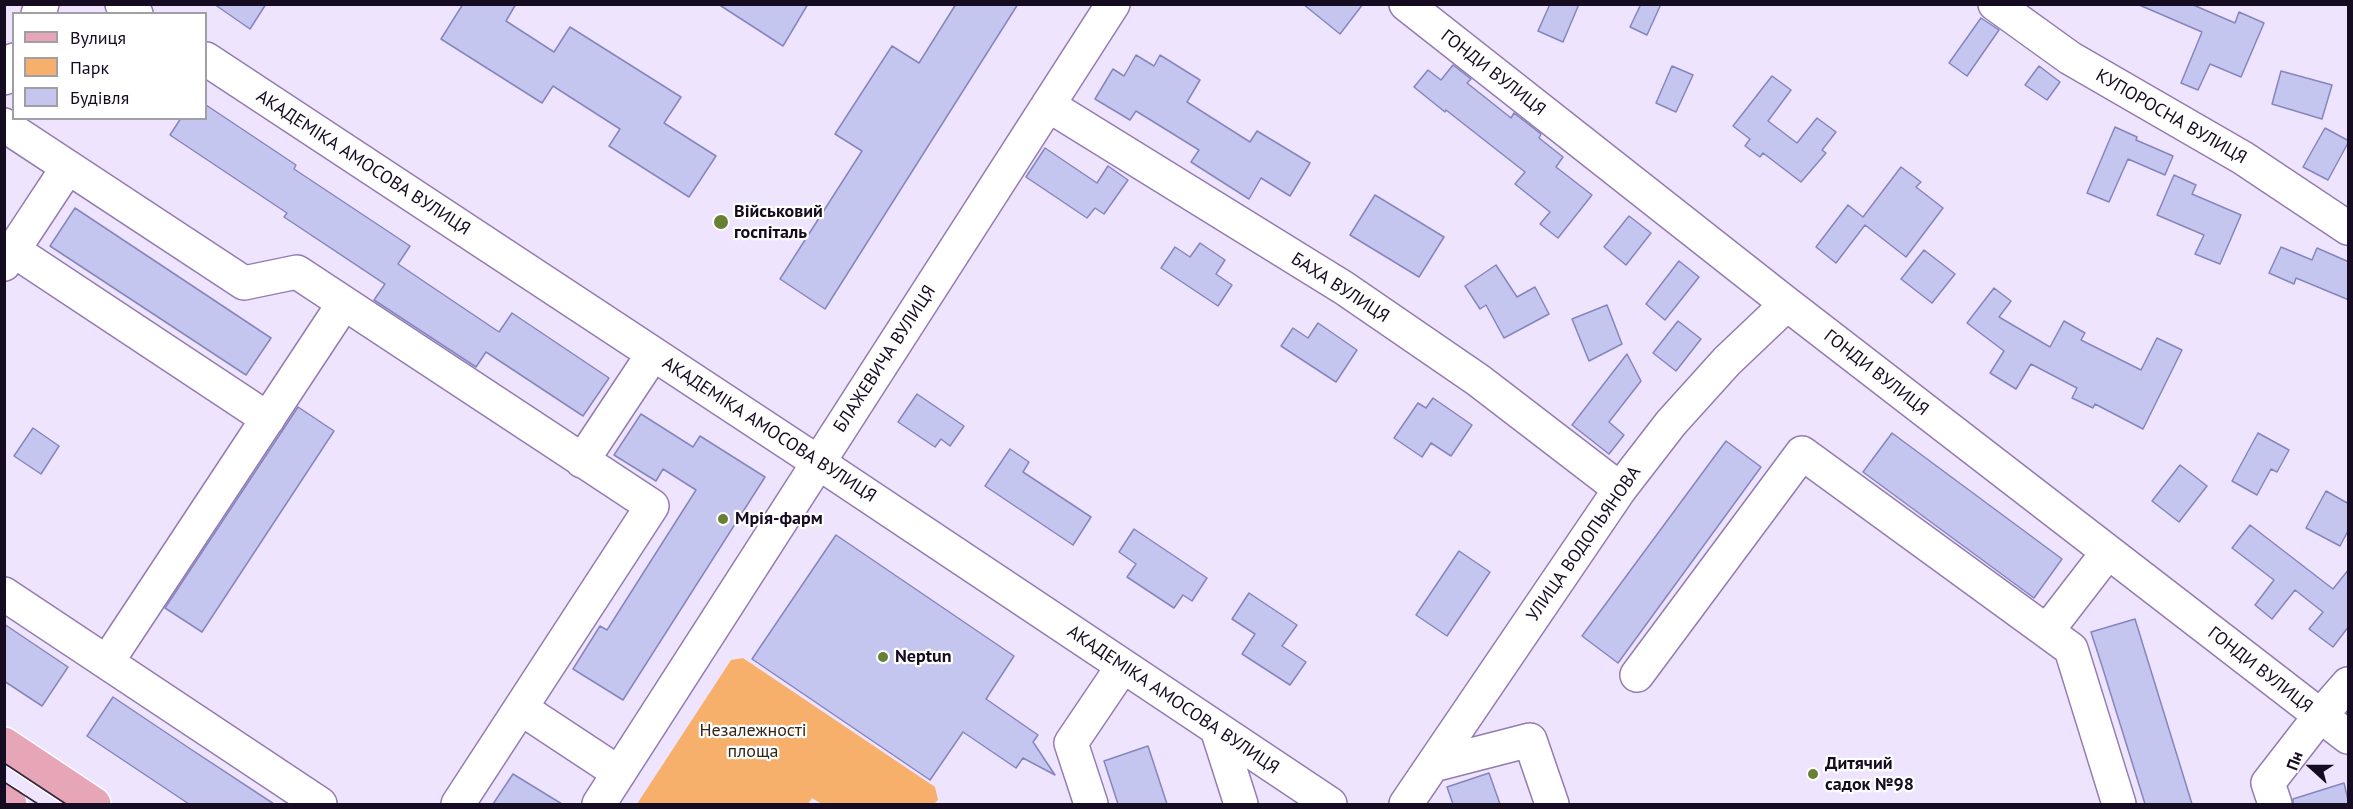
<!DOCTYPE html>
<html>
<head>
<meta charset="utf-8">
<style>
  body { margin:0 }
  #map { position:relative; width:2353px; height:809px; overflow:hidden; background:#eee4fd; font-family:"PT Sans",sans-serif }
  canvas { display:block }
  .frame { position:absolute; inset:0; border:6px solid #160c21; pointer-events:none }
  .legend { position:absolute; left:12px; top:12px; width:195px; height:108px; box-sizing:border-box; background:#fff; border:2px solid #a29ea6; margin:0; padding:8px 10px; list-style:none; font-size:18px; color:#160c21 }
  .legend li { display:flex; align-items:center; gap:12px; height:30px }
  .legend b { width:30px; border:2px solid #a29ea6 }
  .north { position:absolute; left:2281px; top:737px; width:60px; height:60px; -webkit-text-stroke:4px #fff; paint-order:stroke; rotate:291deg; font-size:16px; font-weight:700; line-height:24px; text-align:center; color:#160c21 }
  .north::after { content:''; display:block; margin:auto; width:21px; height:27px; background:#160c21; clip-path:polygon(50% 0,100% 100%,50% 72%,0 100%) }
</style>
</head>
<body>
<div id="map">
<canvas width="2353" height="809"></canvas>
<div class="frame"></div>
<ul class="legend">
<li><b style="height:8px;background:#e7a6b8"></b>Вулиця</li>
<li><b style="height:16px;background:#f6b06c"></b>Парк</li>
<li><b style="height:16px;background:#c5c6f0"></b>Будівля</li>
</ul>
<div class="north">Пн</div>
</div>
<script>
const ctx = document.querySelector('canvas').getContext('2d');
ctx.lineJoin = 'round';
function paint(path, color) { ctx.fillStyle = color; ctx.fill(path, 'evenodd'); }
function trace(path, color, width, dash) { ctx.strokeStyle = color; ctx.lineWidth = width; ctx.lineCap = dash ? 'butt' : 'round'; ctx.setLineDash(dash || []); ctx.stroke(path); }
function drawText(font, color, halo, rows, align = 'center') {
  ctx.font = font + ' "PT Sans",sans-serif'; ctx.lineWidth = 4.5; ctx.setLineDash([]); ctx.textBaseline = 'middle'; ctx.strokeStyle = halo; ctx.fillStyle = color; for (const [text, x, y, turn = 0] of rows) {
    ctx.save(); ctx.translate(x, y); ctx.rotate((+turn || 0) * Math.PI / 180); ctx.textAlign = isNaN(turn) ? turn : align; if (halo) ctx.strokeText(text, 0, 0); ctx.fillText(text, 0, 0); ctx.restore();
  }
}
const green = new Path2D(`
  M743,658L935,787L938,800L934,804H822L812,798L808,804H637L731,660Z`);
const building = new Path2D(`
  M214,4H266L250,29Z
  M463,4H516L506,21L554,52L570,27L681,97L664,123L716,156L689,197L609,146L620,129L553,86L542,103L441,39Z
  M718,4H808L783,46Z
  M956,4H1018L825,309L780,279L862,151L835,134L892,46L919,63Z
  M1303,4H1363L1340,34Z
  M1550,4H1579L1563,42L1538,31Z
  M1641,4H1661L1647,35L1630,27Z
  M2137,4H2191L2235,23L2239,12L2264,23L2241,77L2210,64L2198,90L2181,83L2202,32Z
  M1981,18L1999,30L1967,76L1949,63Z
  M1136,55L1154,66L1160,55L1200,80L1187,102L1250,142L1257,131L1310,163L1290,196L1261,178L1249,199L1191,162L1199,150L1136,111L1130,120L1095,99L1113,69L1124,76Z
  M1453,65L1471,79L1467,83L1511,118L1514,113L1541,134L1539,138L1563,157L1556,167L1592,195L1558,238L1540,224L1550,212L1515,184L1525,172L1446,110L1445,112L1414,87L1428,70L1441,80Z
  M1672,66L1693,75L1676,112L1656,103Z
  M2039,66L2060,82L2047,100L2025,85Z
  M2281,71L2332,85L2322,119L2272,104Z
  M1772,76L1791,90L1768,121L1797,143L1817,118L1836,132L1822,150L1826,153L1801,182L1763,153L1760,157L1745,146L1750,139L1733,126Z
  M206,105L296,165L294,169L410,246L398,264L499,332L512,313L609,378L583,416L486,352L476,367L374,300L385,284L284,217L287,213L170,135L181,118H206Z
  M2115,127L2137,137L2136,140L2173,156L2165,175L2128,159L2109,202L2087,193Z
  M2325,128L2349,141L2328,180L2303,167Z
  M1045,148L1097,183L1108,166L1128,180L1104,214L1095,208L1087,218L1026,177Z
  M1901,167L1921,182L1916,187L1943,208L1906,257L1865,225L1836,263L1816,247L1848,205L1863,217Z
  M2174,175L2196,185L2192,194L2241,215L2220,264L2195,254L2204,235L2157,215Z
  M1375,195L1444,237L1419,277L1350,235Z
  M75,208L271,338L246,375L50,246Z
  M1629,216L1651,233L1626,265L1604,247Z
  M1200,243L1225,260L1216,274L1232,285L1218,306L1161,268L1175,247L1190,257Z
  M2281,247L2312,260L2317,248L2349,262V300L2296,278L2294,284L2269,273Z
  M1924,250L1955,274L1932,303L1901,279Z
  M1679,261L1699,277L1665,320L1646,304Z
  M1496,265L1517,297L1535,287L1549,314L1504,338L1486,305L1480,309L1465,286Z
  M1994,288L2011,301L1999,317L2050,347L2064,321L2085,333L2081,340L2141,370L2157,338L2182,350L2143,429L2095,404L2093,408L2072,398L2077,388L2031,364L2016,389L1990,373L2004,351L1967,323Z
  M1607,305L1622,344L1589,361L1572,319Z
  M1678,321L1701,339L1676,371L1653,353Z
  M1318,323L1357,350L1336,382L1281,346L1293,328L1308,338Z
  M1627,354L1641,381L1609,422L1624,435L1609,454L1572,425Z
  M917,394L964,426L950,446L941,439L935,447L898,422Z
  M1433,398L1472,425L1451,456L1431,443L1422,457L1394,438L1418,403L1426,408Z
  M298,407L334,431L202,632L165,608Z
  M641,414L693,447L700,436L765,477L623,700L573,669L600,626L607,630L696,490L663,469L656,481L614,455Z
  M33,428L59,446L41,474L14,456Z
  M1892,433L2062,559L2034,598L1863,472Z
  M2258,433L2289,450L2277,472L2271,469L2257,495L2232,481Z
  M1726,441L1761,467L1618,663L1582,636Z
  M1010,449L1029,462L1023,472L1091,517L1073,545L985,486Z
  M2180,465L2207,486L2179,522L2152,501Z
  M2326,491L2349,504V529L2340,546L2306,528Z
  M2250,525L2333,589L2349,569V626L2333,647L2309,629L2323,612L2295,590L2272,619L2255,605L2274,580L2232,548Z
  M1134,529L1207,578L1192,601L1183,595L1174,608L1127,577L1136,564L1119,552Z
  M836,535L1014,656L986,699L1038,735L1033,742L1055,775L1023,758L1016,768L963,732L930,780L752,659Z
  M1459,551L1490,572L1447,636L1416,615Z
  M1249,593L1297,625L1282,646L1306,662L1290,685L1242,654L1255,634L1232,619Z
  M2135,619L2192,804H2145L2102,666L2091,632Z
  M4,624L68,667L42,706L4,681Z
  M113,697L189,748L274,804H189L87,736Z
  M1148,746L1167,804H1118L1104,761Z
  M1489,773L1500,804H1453L1447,787Z
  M513,774L562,804H493Z
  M2344,783L2349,804H2293V799Z`);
const minor = new Path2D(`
  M122,4L136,14
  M1406,4L1787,304L2348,737
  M1995,4L2070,58L2243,158L2348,228
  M38,14L42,4
  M206,59L819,463L1330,804
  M4,78L14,60
  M1048,105L1344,288L1478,380L1620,489
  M4,125L244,283L297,272L652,506L458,804
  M13,250L268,419
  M4,264L68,167
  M582,461L653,354
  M4,594L320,804
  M2047,631L2108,552
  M107,662L344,303
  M1637,675L1802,453L2071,649L2119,804
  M522,709L619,773
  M1217,729L1241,804
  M1433,765L1530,740L1552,804
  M599,804L1113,4
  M1091,804L1071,743L1123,666
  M1406,804L1620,489L1671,423L1727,361L1787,304
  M2275,804L2268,783L2320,716L2348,684`);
const major = new Path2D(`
  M4,744L94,804
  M4,801L10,804`);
const tram = new Path2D(`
  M4,763L66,804
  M4,782L38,804`);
const markers = [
  [721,222,8,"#688033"],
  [723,519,6,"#688033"],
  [883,657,6,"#688033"],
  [1813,774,6,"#688033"]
];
const streetNames = [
  ["ГОНДИ ВУЛИЦЯ",1493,73,38],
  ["КУПОРОСНА ВУЛИЦЯ",2171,117,30],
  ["АКАДЕМІКА АМОСОВА ВУЛИЦЯ",363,163,33],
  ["БАХА ВУЛИЦЯ",1340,288,33],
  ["БЛАЖЕВИЧА ВУЛИЦЯ",885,359,-57],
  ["ГОНДИ ВУЛИЦЯ",1876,373,38],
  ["АКАДЕМІКА АМОСОВА ВУЛИЦЯ",769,430,33],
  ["УЛИЦА ВОДОПЬЯНОВА",1584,544,-55],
  ["ГОНДИ ВУЛИЦЯ",2260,670,38],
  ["АКАДЕМІКА АМОСОВА ВУЛИЦЯ",1173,700,34]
];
const poiNames = [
  ["Військовий",734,212],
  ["госпіталь",734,233],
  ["Мрія-фарм",735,519],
  ["Neptun",895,657],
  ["Дитячий",1825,764],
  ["садок №98",1825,785]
];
const parkNames = [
  ["Незалежності",753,731],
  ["площа",753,752]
];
paint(green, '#f6b06c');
paint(building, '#c5c6f0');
trace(building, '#8585bf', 1.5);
trace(minor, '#947bb3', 36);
trace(major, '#fff', 36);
trace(minor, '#fff', 33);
trace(major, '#e7a6b8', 33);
trace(tram, '#32283d', 1.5);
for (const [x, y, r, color] of markers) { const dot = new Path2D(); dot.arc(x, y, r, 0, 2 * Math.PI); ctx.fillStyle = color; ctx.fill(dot); trace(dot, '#fff', 2); }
drawText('18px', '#160c21', '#fff', streetNames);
drawText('bold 18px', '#160c21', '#fff', poiNames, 'left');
drawText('18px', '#352516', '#fff', parkNames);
</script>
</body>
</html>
